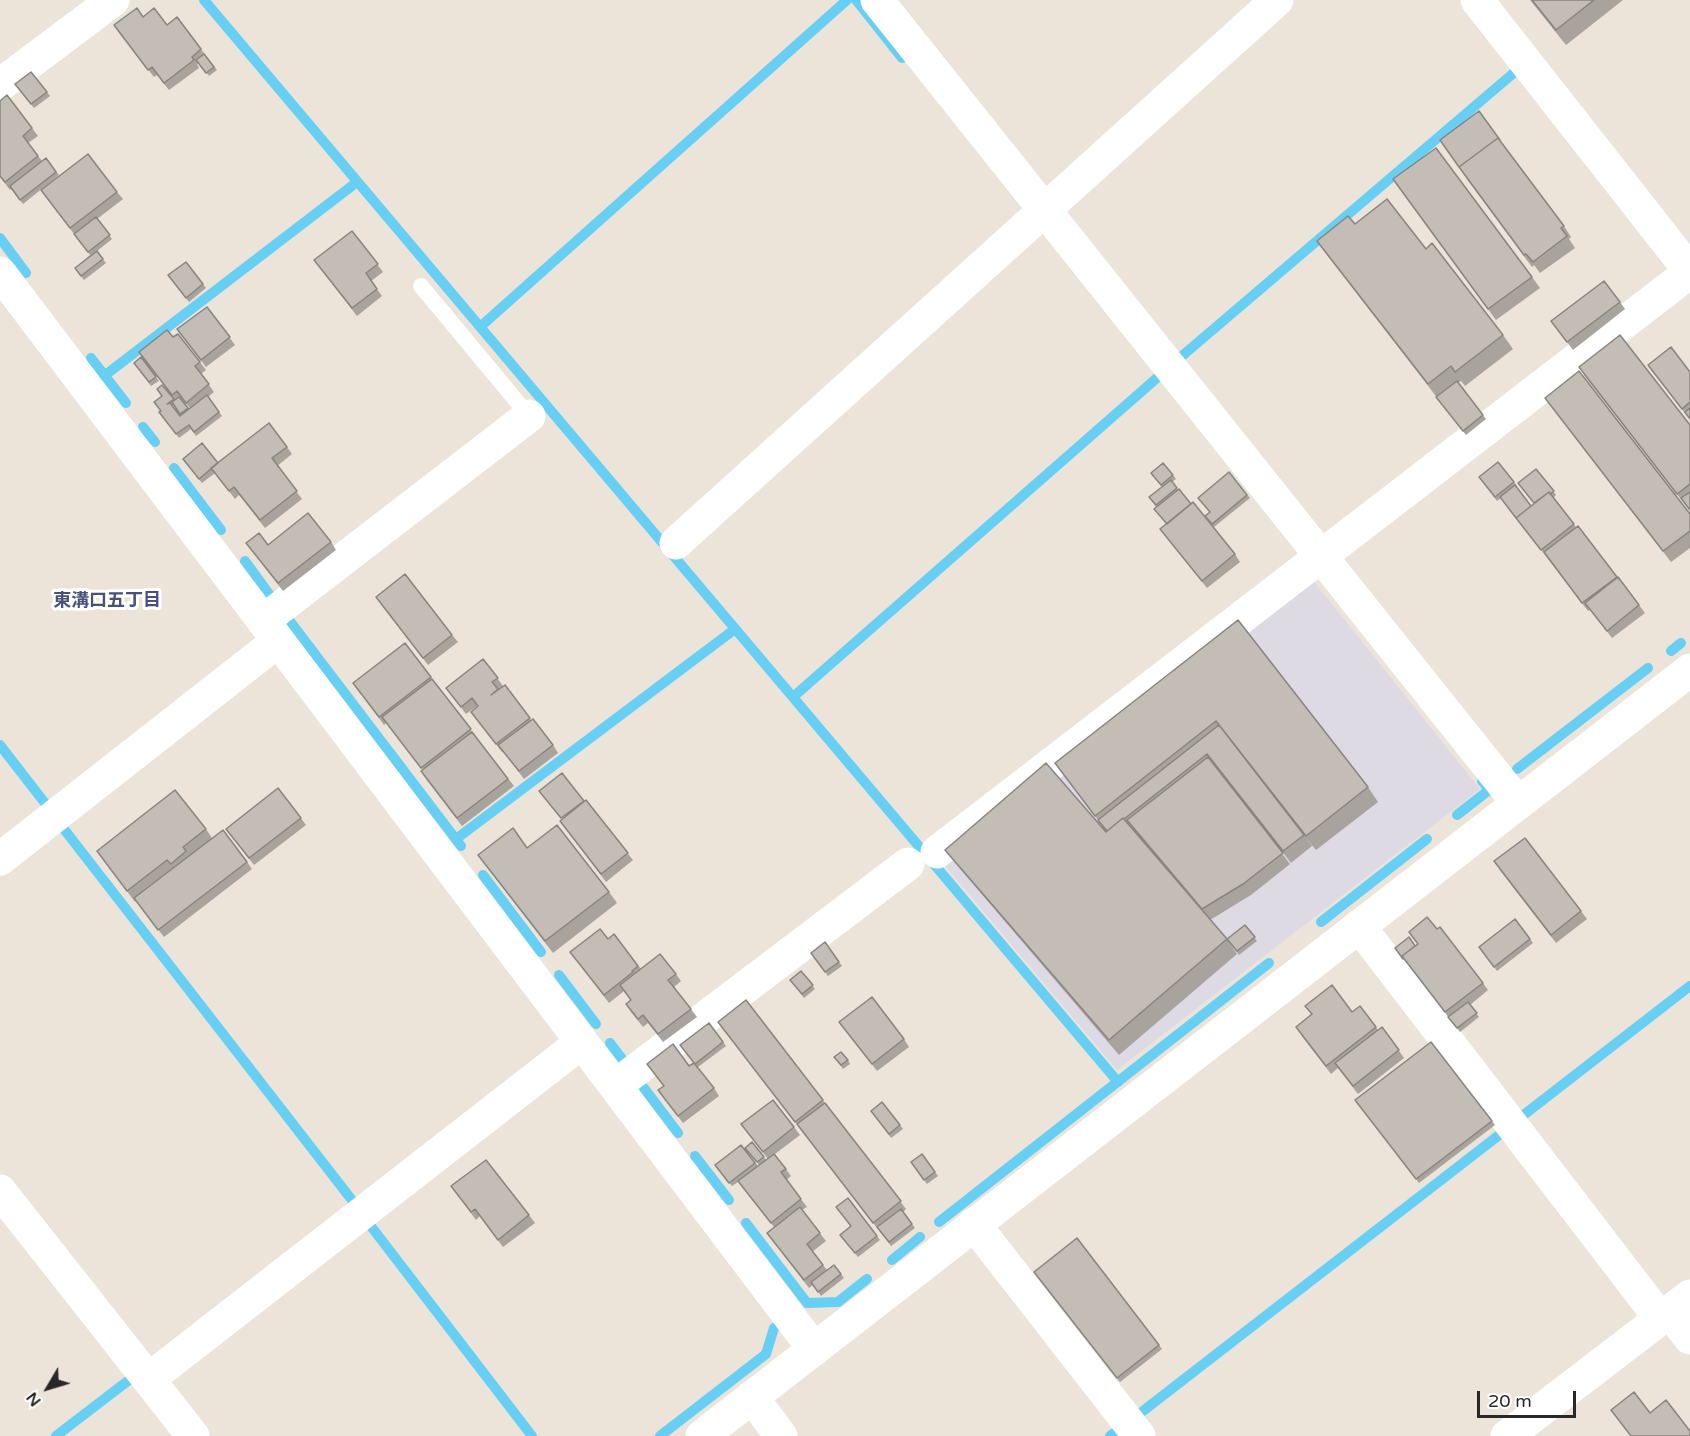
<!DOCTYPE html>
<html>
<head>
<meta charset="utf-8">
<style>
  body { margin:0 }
  #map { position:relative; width:1690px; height:1436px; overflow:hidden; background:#ece3d9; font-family:"Varela Round",sans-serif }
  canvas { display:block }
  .north { position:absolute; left:18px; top:1358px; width:60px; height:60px; -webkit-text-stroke:4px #fff; paint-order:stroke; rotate:232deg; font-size:16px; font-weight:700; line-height:24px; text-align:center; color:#282828 }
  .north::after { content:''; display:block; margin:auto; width:21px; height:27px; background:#282828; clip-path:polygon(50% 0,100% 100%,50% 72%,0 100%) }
  .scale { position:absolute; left:1477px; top:1391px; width:99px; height:27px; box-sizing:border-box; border:3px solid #282828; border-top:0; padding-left:8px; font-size:18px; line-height:21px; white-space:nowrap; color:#282828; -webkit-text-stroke:4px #fff; paint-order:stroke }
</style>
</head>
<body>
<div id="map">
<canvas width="1690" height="1436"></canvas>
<div class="north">N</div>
<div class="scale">20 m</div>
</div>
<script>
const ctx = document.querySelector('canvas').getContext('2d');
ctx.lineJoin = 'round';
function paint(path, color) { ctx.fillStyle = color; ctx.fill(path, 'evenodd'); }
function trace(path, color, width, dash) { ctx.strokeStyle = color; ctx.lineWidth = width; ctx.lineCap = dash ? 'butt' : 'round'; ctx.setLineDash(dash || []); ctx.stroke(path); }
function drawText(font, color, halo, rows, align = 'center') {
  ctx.font = font + ' "Varela Round","Noto Sans JP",sans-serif'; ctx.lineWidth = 6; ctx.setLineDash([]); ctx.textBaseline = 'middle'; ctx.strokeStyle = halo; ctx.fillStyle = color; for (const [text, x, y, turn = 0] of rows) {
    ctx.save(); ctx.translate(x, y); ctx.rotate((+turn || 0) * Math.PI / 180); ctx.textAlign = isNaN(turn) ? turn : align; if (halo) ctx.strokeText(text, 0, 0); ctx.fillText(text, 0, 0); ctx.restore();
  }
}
const industrial = new Path2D(`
  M1311,578L1480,789L1117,1070L941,861Z`);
const stream = new Path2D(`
  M204,0L1118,1082
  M856,0L902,58
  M0,238L26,273
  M480,327L847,0
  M1182,356L1516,71
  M91,358L126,403
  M104,376L357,182
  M143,427L155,442
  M174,468L221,530
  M245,561L269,594
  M289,620L461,846
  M1671,651L1681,643
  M793,697L1158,377
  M0,745L48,807
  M1517,769L1648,668
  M1457,815L1489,790L1482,781
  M60,824L355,1204
  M456,839L735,629
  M483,875L541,952
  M1321,922L1427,839
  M559,975L596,1024
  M610,1043L626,1064
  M644,1088L678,1133
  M1521,1117L1690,986
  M695,1156L729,1200
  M939,1222L1269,963
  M746,1223L807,1303L838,1302L867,1279
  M370,1225L532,1436
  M892,1260L920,1237
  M1143,1411L1503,1132
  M56,1436L129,1380
  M660,1436L766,1354L774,1328
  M1110,1436L1118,1430L1122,1436`);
const lane = new Path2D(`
  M421,286L529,416`);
const street = new Path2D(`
  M877,0L1518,803
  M1477,0L1690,271
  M0,85L113,0
  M0,273L814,1349
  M676,543L1277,0
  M263,621L529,416
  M937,852L1690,272
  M0,859L278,641
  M1359,926L1660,1318
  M615,1086L908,864
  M0,1191L193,1436
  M974,1224L1139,1436
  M1669,1311L1690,1338
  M149,1379L582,1042
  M752,1397L781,1436
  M1507,1436L1690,1296`);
const secondary = new Path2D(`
  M702,1436L1690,670`);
const wall = new Path2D(`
  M1530,0H1623L1566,45Z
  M143,17L167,25L201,49L217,70L209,76L199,63L197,64L199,68L169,90L157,75L154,77L119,33Z
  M15,84L47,92L50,96L34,108Z
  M0,101L32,128L38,136L28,143L42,161L46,158L59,175L23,204L11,189L10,190L0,177Z
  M1466,178L1564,226L1571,237L1569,239L1575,248L1540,273L1534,265L1532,267Z
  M1401,191L1532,277L1540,288L1496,320Z
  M117,192L123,199L97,219L112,239L97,251L106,263L84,280L75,268L90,255L46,197Z
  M1355,224L1426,249L1503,335L1513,349L1465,386L1461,381L1458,383L1486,419L1466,435L1327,255L1317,241Z
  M352,231L383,272L371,281L382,296L357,316L314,260Z
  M186,262L206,288L189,302L168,275Z
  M1620,302L1625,309L1573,350L1551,321Z
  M207,307L235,345L206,367L177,329Z
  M173,337L200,362L206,370L201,374L214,392L208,397L222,416L196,436L191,429L179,438L159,412L161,411L162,385L175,400L139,352ZM181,399H182L190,408L189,409ZM174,405L181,415L180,416L172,406Z
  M141,357L159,381L151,386L134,363Z
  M1579,367L1690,425V511L1587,379Z
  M1653,372H1690V419L1687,416Z
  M1545,398L1690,514V548L1671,562Z
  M287,447L292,454L277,466L302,499L265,528L239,495L235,499L215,473L202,483L183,459L218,463Z
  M1536,469L1556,495L1553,498L1576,527L1578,526L1617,578L1618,577L1645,613L1612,638L1590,609L1588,611L1501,498L1497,501L1479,477L1514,482L1517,486L1516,487L1531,506L1534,504Z
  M1229,472L1250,498L1214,527L1208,520L1210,512Z
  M1173,475L1176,479L1172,482L1178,490L1235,554L1240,562L1207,588L1160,529L1166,524L1156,507L1149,497L1162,487L1154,477Z
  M331,542L336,550L283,591L246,543L268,545Z
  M381,604L452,635L458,642L428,665Z
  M1238,620L1368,787L1378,802L1316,850L1306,838L1312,846L1291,863L1215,765H1214L1290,864L1251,895L1210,920L1227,939L1237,954L1119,1055L956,864L945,850L1106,832H1107L1055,763Z
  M483,659L503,686L498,690L505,685L531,720L553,745L558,753L524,779L503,751L502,752L471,712L478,707L477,706L466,714L446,688Z
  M431,677L436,685L514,786L462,826L426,779L423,770L386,723L384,725L353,683Z
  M278,788L306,825L254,865L226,829Z
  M584,801L633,860L606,882L565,828Z
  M206,829L212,838L247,862L252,869L164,937L136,901L135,902L97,851Z
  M527,848L609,892L617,903L553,953L478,855Z
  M1499,869L1581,911L1587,919L1556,943Z
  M1515,919L1533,943L1497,971L1479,947Z
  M1245,925L1257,941L1239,955L1227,939Z
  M1437,929L1483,983L1488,990L1470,1005L1479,1017L1460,1032L1395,948L1415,946L1418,944L1409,932Z
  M614,934L641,969L676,974L681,981L674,987L697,1017L663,1042L648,1023L643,1027L631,1012L626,1004L631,1000L624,991L609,1003L570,952L608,939Z
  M825,942L842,966L828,976L811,953Z
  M801,971L815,989L804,998L790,980Z
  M746,1000L906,1209L903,1212L915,1228L891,1246L724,1030Z
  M1305,1006L1352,1012L1360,1006L1378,1030L1382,1027L1404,1058L1358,1094L1338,1068L1331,1074L1301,1035L1312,1015Z
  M839,1022L904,1039L909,1047L877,1071Z
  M709,1023L726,1046L698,1067L680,1045Z
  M1431,1042L1495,1125L1419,1183L1355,1100Z
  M834,1057L848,1060L850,1064L843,1069Z
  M647,1064L714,1088L719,1096L683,1123L658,1090L664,1086Z
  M871,1111L900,1125L903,1129L891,1138Z
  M741,1124L794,1127L800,1135L775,1154L791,1176L786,1180L807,1207L802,1210L826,1241L812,1252L827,1270L834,1265L844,1278L821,1296L813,1285L809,1288L772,1240L774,1227L738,1182L732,1186L715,1165L741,1145L758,1166L759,1165L745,1148L752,1142L766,1160L768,1159Z
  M922,1154L938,1176L927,1184L911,1162Z
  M451,1186L529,1215L535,1223L503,1247L480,1216L476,1220Z
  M848,1198L880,1240L858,1257L840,1235L851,1227Z
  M1077,1238L1162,1349L1120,1382L1034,1272Z`);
const building = new Path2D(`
  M1532,0H1594L1556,30Z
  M137,8L143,17L154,8L167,25L177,17L201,49L192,57L194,60L164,83L152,67L148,70L114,25Z
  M204,54L214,67L206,73L196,60Z
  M31,72L47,92L31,104L15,84Z
  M7,95L32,128L23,136L38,156L5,182L0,176V101Z
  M1479,111L1500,140L1498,138L1459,167L1440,140Z
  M1498,138L1564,226L1561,228L1567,236L1533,262L1526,254L1524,255L1459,167Z
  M1436,148L1532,277L1488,309L1393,179Z
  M88,154L117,192L70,228L41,190Z
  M46,158L56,172L20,200L10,186Z
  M1387,199L1426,249L1432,243L1503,335L1455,372L1451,366L1428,384L1317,241L1348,216L1355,224Z
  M96,217L110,235L88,252L74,234Z
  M352,231L378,264L366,273L377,289L352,308L314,260Z
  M97,251L103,259L81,276L75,268Z
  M186,262L203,284L186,298L168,275Z
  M1604,281L1620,302L1567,342L1551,321Z
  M207,307L230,337L201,360L177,329Z
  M167,330L173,337L178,334L200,362L195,366L209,384L186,403L177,391L172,395L139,352Z
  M1620,335L1690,425V484L1677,494L1579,367Z
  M1671,347L1690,372V402L1682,409L1648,365Z
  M141,357L156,377L149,382L134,363Z
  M1579,371L1690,514V531L1663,551L1545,398Z
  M1457,381L1483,415L1463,431L1436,397Z
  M162,385L174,399L167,404L170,403L180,416L207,395L219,412L194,432L189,425L176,434L159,412L161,411L154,402L162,396L157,389Z
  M179,397L188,408L180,414L172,402Z
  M1690,408V419L1685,412Z
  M269,423L287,447L272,458L297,491L260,520L234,487L229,491L211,468Z
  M202,443L218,463L199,479L183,459Z
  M1498,462L1514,482L1495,497L1479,477Z
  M1163,463L1173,475L1161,485L1151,473Z
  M1536,469L1554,491L1550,494L1549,492L1534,503L1518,483Z
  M1229,472L1247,495L1212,524L1205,516L1210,512L1198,498Z
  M1171,480L1177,488L1156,505L1149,497Z
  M1515,485L1531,506L1516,518L1500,497Z
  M1179,489L1191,504L1167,524L1154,509Z
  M1549,492L1574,524L1541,550L1516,518Z
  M1690,492V510L1681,498Z
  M1193,502L1235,554L1202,581L1160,529Z
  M308,513L331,542L278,583L246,543L259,533L268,545Z
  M1578,526L1617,577L1582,603L1544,552Z
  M405,574L452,635L423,658L376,597Z
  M1618,577L1639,605L1607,631L1585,603Z
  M1238,620L1368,787L1306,836L1216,721L1095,816L1055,763Z
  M405,643L431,677L379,717L353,683Z
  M483,659L498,678L492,682L498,689L491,695L505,685L530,718L496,744L471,712L478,706L472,698L461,707L446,688Z
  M432,679L471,729L421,768L382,717Z
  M533,719L553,745L519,771L498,745Z
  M1219,725L1304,835L1283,851L1207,754L1124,819L1123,818L1107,831L1098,820Z
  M472,732L508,779L457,818L421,771Z
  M1208,757L1283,853L1243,884L1202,909L1127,820Z
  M1046,763L1106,832L1123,818L1227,939L1109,1040L945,850Z
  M562,773L584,801L561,818L539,791Z
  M278,788L301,818L249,858L226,829Z
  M175,790L206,829L183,847L186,851L171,864L167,860L127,891L97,851Z
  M586,800L628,853L601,874L560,821Z
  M557,825L609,892L545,941L478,855L513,828L527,848Z
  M223,830L247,862L158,930L134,898Z
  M1525,838L1581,911L1551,935L1494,861Z
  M1427,917L1437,929L1440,927L1483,983L1445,1012L1402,956L1418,944L1409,932Z
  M1515,919L1530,939L1494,967L1479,947Z
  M1245,925L1255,937L1237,951L1227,939Z
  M600,929L608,939L614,934L638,966L632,971L633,972L604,995L570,952Z
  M1409,937L1415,946L1402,956L1403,959L1395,948Z
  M825,942L839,962L825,972L811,953Z
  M660,954L676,974L668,980L691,1009L658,1034L643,1015L638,1019L626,1004L631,1000L620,985Z
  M801,971L813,985L802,994L790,980Z
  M1332,985L1352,1012L1360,1006L1376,1027L1326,1066L1296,1027L1312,1014L1305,1006Z
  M872,997L904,1039L872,1064L839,1022Z
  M746,1000L823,1100L795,1122L718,1022Z
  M1468,1002L1477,1013L1457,1028L1448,1017Z
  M709,1023L723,1042L695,1064L680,1045Z
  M1382,1027L1399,1050L1353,1086L1335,1063Z
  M1431,1042L1492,1121L1416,1179L1355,1100Z
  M673,1044L689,1066L694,1063L714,1088L678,1116L658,1090L664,1086L647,1064Z
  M841,1052L848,1060L841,1065L834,1057Z
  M773,1100L794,1127L763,1152L741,1124Z
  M882,1102L900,1125L889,1134L871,1111Z
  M825,1103L901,1201L873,1223L797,1124Z
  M752,1142L764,1157L757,1162L745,1148Z
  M741,1145L755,1163L729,1183L715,1165Z
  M774,1154L786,1169L781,1172L801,1199L771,1223L738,1181Z
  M922,1154L935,1172L924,1180L911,1162Z
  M486,1160L529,1215L498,1240L475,1209L471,1212L451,1186Z
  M848,1198L877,1236L855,1253L840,1235L851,1226L836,1207Z
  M800,1207L820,1233L807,1244L823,1265L804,1280L767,1233Z
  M901,1209L912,1224L889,1242L877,1227Z
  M1077,1238L1159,1345L1117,1378L1034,1272Z
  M834,1265L841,1274L818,1292L811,1282Z
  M1634,1392L1650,1413L1666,1400L1690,1431V1436H1631L1611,1410Z`);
const neighbourhoodNames = [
  ["東溝口五丁目",107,601]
];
paint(industrial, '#dddae3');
trace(stream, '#67cff3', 10);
trace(lane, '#fff', 16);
trace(street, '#fff', 33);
trace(secondary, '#fff', 33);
paint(wall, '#a8a39d');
paint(building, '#c3bdb6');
trace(building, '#88847f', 1.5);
drawText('bold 18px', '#47517a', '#fff', neighbourhoodNames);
</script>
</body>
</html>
